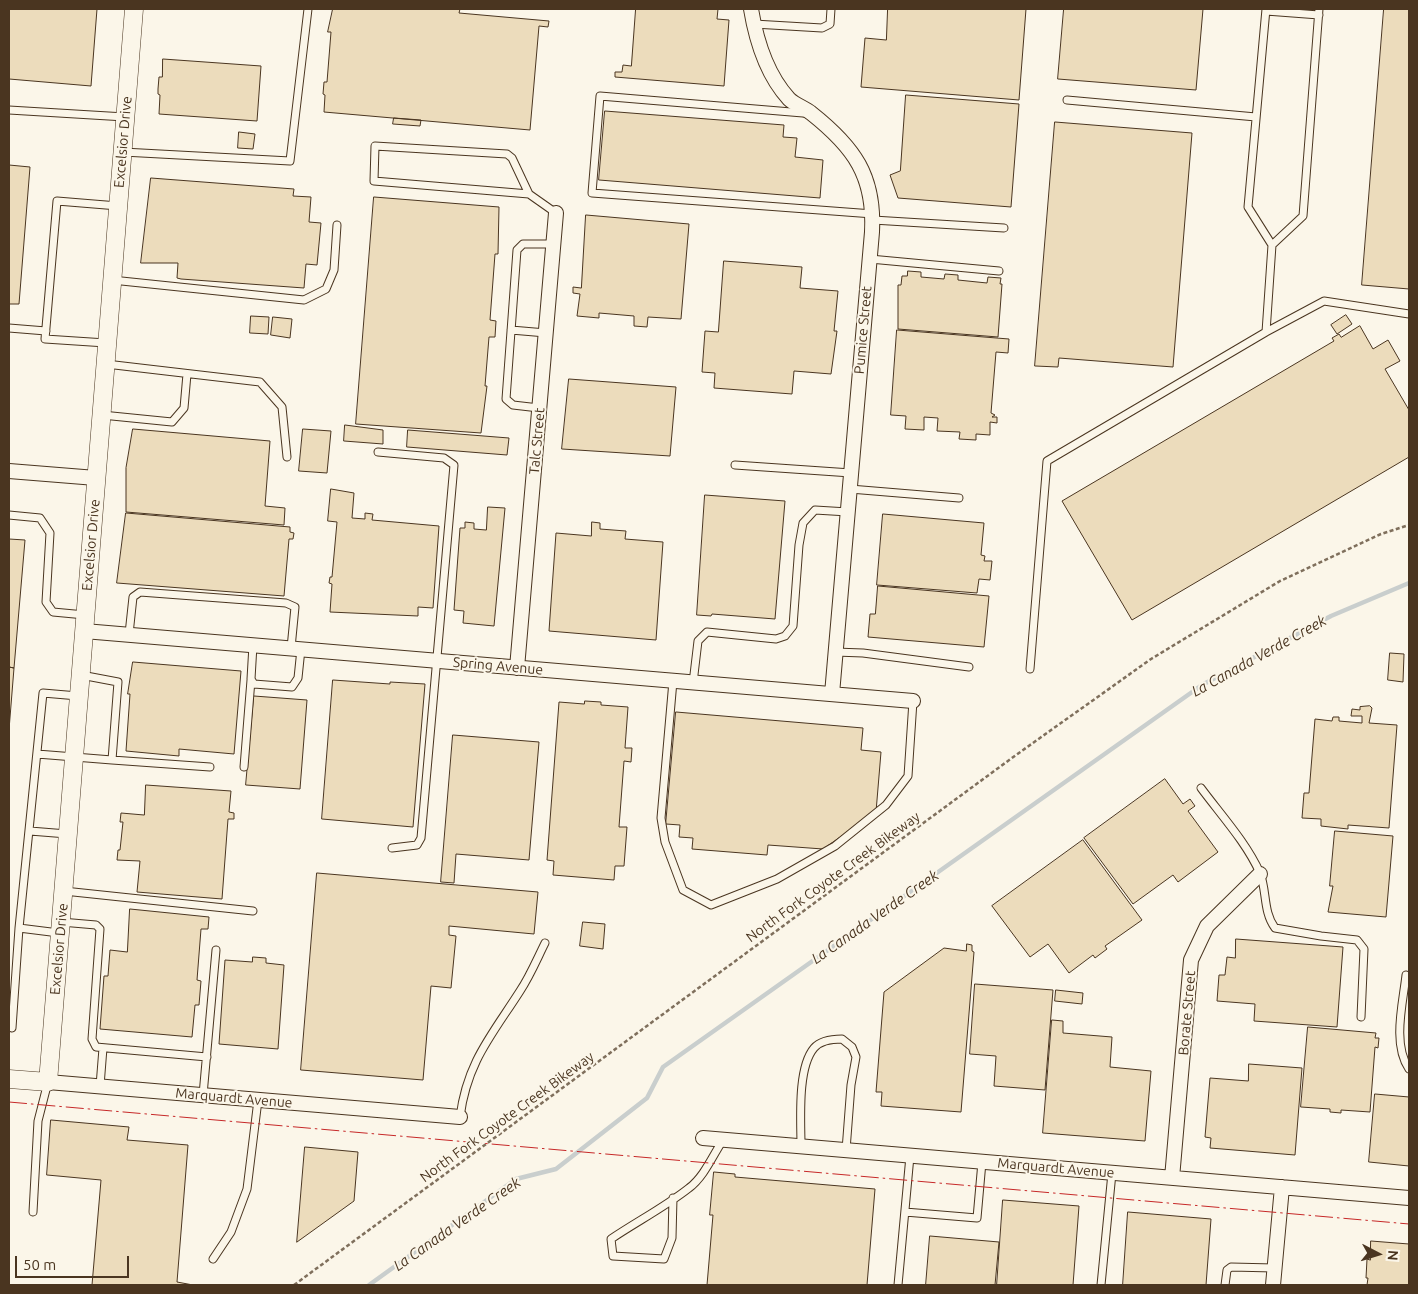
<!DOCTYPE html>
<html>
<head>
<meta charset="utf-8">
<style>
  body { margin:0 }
  #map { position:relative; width:1418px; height:1294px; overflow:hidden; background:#fbf6e9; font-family:Ubuntu,sans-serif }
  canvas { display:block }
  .frame { position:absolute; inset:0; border:10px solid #4a3520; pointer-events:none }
  .north { position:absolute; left:1353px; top:1229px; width:50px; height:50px; -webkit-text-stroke:4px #fbf6e9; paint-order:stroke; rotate:95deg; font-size:14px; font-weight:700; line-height:20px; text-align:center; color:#4a3520 }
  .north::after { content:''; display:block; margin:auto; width:18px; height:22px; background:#4a3520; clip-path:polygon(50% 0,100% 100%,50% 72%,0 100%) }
  .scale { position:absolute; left:15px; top:1256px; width:114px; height:22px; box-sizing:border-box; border:2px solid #4a3520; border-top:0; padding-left:6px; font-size:15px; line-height:18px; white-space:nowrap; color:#4a3520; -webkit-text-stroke:4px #fbf6e9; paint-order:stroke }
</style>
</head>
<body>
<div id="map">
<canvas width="1418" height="1294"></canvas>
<div class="frame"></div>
<div class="north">N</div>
<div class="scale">50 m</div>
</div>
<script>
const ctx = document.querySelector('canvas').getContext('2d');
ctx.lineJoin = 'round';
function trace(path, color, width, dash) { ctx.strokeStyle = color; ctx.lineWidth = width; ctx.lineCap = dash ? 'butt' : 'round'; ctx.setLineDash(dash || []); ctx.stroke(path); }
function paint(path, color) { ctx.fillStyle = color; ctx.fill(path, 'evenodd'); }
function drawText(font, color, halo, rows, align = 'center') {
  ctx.font = font + ' Ubuntu,sans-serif'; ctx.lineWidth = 4; ctx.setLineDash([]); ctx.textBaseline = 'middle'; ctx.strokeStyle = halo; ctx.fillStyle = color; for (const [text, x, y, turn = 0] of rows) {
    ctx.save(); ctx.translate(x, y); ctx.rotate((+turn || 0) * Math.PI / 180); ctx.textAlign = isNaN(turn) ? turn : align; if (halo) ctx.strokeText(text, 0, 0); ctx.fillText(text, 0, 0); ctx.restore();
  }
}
const stream = new Path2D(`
  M369,1285L516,1179L556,1169L647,1098L663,1067L1202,685L1331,616L1409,583`);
const building = new Path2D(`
  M9,9H97L91,86L9,79Z
  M333,9H460L459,13L549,21L548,27L539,26L530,130L324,112L325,95L323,94L324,82H327L331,32H328Z
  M636,9H718L717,19L729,20L724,86L615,77V72H622L623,65L631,66Z
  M888,9H1026L1019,100L861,87L865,38L886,40Z
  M1064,9H1203L1196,90L1058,79Z
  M1384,9H1409V289L1362,285Z
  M163,59L261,66L257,121L159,114L160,95L158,94V89L159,77H162Z
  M906,95L1019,104L1011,207L898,198L890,175L900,171Z
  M605,111L784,125L783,137L797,138L795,157L823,160L820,198L599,180Z
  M394,118L421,120L420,126L393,124Z
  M1055,122L1192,133L1173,367L1059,358L1058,367L1035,366Z
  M239,132L255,134L253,149L238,148Z
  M9,165L30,167L19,304H9Z
  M151,178L294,189L293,196L311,197L309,222L321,223L317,265L306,264L304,288L181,279L177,278L178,263H141Z
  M374,197L499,207L498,254H495L490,320L496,321L495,337H489L485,386H487L481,433L356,424Z
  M586,215L689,224L681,319L648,317L647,327L634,326V316L599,313V318L577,316L580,294L573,293V287L581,288Z
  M724,261L802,267L800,288L838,291L834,331H837L831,374L794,371L792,394L714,388L715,373L702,372L705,331L718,332Z
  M908,271L921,272V277L944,279L945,274L958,275V280L987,283L988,277L1001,278L1000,284H1002L998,337L898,329V285H901L902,276H907Z
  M1346,315L1352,324L1337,334L1331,325Z
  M251,316L269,317L268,334L250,333Z
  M273,317L292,319L290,338L271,335Z
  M1360,326L1373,349L1388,340L1400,361L1385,369L1409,410V457L1132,620L1062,501L1334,341L1332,338L1339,334L1341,337Z
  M897,330L1009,339L1008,353L996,352L991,413L995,415L992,417H997V423L990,422V435L976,434V440L959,439L960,432L937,431L938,418L924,417V430L905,429L906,416L891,415Z
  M569,379L676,387L670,456L562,449Z
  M345,425L383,430V444L344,441Z
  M133,429L270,441L265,506L285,508L284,525L126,512V468Z
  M303,429L331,431L327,473L299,471Z
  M408,430L509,438L507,455L407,447Z
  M331,489L354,493L352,518L365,519V513L373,514L372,520L439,526L433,608L418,607V616L330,612L332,584L329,583L330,577H332L337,522L328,521Z
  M705,495L785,501L775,619L712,614L711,616L697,615Z
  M488,507L505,508L494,626L463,623L464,611L454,610L460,528H465V522L474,523V529L486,530Z
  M126,513L290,527V532L294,533L293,539H289L284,596L117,583Z
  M883,514L984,523L981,555L985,556L984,561H992L990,580L979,579L977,593L877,585Z
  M592,522L600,523V529L626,531L625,539L663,542L656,640L549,631L556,533L591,536Z
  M9,539L25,540L14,668L9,667Z
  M878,586L989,596L984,647L868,637L870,614H875Z
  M1390,653L1404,654L1403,682L1388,680Z
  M133,662L241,671L234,754L179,749V756L126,751L130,694H128Z
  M9,667L14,668L9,730Z
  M333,680L390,684V682L425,684L413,827L322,819Z
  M254,696L307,700L300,789L246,785Z
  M585,701L601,702V705L628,707L625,748H632L631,762L624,761L619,827H627L624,866H615L614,880L553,875L554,861L547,860L559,702L584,704Z
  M1370,706L1372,708L1369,723L1397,725L1389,828L1348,825V829L1321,826V819L1302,818L1304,793H1309L1315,719L1332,721L1333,717H1339V721L1362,723V716H1351L1352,709L1360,710V707Z
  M676,712L863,728L861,750L881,752L876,812L823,849L768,845L767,855L692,849L693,838L679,837L680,825L666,824Z
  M453,735L539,742L529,860L456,854L454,883L441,882Z
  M1165,779L1183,804L1190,799L1195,806L1188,811L1218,852L1178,882L1173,875L1133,904L1084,838Z
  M146,785L231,791L229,812L234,813V819H228L222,899L137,892L140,861L117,860L118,850H120L123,822H120L121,813L144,815Z
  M1335,831L1393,836L1386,917L1328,912L1333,886H1330Z
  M1083,840L1142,920L1105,946L1107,949L1095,958L1093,955L1069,973L1048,944L1030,957L992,906Z
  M317,873L538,892L534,934L449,926V935L456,936L451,988L431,986L423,1080L301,1070Z
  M130,909L209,917L208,929H201L197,980L201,981L199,1005H195L192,1037L100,1029L104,976H108L110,950L127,952Z
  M583,922L605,924L603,949L580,946Z
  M1236,939L1343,947L1337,1027L1254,1021L1255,1004L1217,1001L1219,975H1225L1227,957L1235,958Z
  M967,944L972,945V951L974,952L961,1112L881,1106L882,1092H876L884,992L944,948L966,951Z
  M253,957L266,958V963L284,965L278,1049L219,1044L225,960L252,962Z
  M975,984L1053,990L1045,1090L994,1086L996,1056L970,1054Z
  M1056,990L1083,993L1082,1004L1055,1001Z
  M1052,1020L1063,1021V1033L1112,1037L1110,1067L1151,1071L1145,1141L1043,1133Z
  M1308,1027L1376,1033L1375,1038H1379L1378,1048L1375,1047L1370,1112L1341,1110V1113L1330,1112V1109L1301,1107Z
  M1249,1064L1302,1068L1295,1155L1210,1148L1211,1138L1205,1137L1210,1078L1248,1081Z
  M1375,1094L1409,1097V1166L1369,1162Z
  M51,1120L129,1127L127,1140L188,1145L177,1282L193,1285H92L101,1180L47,1175Z
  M305,1147L358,1152L354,1201L297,1242Z
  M714,1172L735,1174V1177L875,1189L867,1285H707L713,1215H710Z
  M1003,1200L1079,1206L1073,1285H997Z
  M1128,1212L1211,1219L1206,1285H1123Z
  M930,1236L999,1242L995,1285H926Z
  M1371,1241L1409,1244V1285H1367L1368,1278H1366L1367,1259L1370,1260Z`);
const path = new Path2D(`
  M294,1285L1016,755L1151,659L1280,581L1381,534L1409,525`);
const service = new Path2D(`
  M1266,11L1319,15
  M754,24L822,28L830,24L831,9
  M1067,100L1256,117
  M9,110L125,117
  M803,113L600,96L592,193L873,214
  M123,152L290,161L308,9
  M529,194L512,158L507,154L375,146L374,181L529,194L556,213
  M873,220L1004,228
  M1272,245L1303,216L1319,9
  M870,259L999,271
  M112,280L304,300L326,289L334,270L337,225
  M9,328L46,331
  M511,330L546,333
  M1266,332L1324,301L1409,314
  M106,343L45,339L57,201L118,206
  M106,364L260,382L282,407L287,457
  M539,408L513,405L506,399L517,250L523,244H553
  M102,415L172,422L184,408L187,374
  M378,452L444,458L454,465L421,838L417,845L392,848
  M735,465L851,473
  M850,489L959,498
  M9,515L40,518L50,533L46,602L53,612L85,615
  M129,634L133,597L140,592L286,603L295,607L291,648
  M253,645L251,679L254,684L292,687L298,678L301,649
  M835,652L863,653L969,667
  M1030,669L1047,461L1266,332L1272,245L1248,207L1266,9
  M673,681L661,818L665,842L683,890L711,905L777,879L835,846L886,805L908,776L913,701
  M693,683L698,641L707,632L776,639L785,636L793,626L799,545L803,523L815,510L848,512
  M37,754L112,760L118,682L81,675
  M112,760L210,767
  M244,767L251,680
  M1201,788C1221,815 1246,842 1260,873C1267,891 1263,912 1275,928L1321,936L1357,940L1364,949L1361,1017
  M30,831L67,834
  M64,891L253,911
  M61,922L96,925L100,929L92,1039L96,1047L207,1057
  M19,928L59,933
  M1406,975C1403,1003 1392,1044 1409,1069
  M9,1027L12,1028L19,928L43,693L78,696
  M100,1086L103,1048
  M203,1095L216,950
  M460,1117C467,1062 492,1035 520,991C530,976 537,959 545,943
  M801,1146C801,1121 797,1068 814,1048C820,1041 833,1039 842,1039L852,1047L856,1057L851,1085L846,1150
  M673,1198L672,1238L664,1259L613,1256L611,1239C636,1222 665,1207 689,1188C704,1177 713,1155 723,1140
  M33,1212L38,1121L48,1082
  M905,1212L977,1218L982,1162
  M213,1259L231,1232L247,1189L258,1100
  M898,1285L910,1156
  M1101,1285L1112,1173
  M1225,1285L1227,1270L1231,1267L1274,1268`);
const minor = new Path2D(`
  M751,9C756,39 767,75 789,99C795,105 805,108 811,113C854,147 875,176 872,232L832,694
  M9,471L96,478
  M84,631L913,701
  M517,668L556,213
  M48,1082L460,1117
  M703,1138L1409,1198
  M1172,1178L1191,960L1207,926L1260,874
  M1273,1285L1282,1187`);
const tertiary = new Path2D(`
  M9,1079L48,1082L134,9`);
const power = new Path2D(`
  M9,1102L1409,1224`);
const streetNames = [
  ["Excelsior Drive",123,142,-85],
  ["Pumice Street",863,330,-85],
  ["Talc Street",537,441,-85],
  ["Excelsior Drive",91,545,-85],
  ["Spring Avenue",498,666,5],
  ["North Fork Coyote Creek Bikeway",833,877,-36],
  ["Excelsior Drive",59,949,-85],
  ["Borate Street",1187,1013,-85],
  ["Marquardt Avenue",234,1098,5],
  ["North Fork Coyote Creek Bikeway",507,1117,-36],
  ["Marquardt Avenue",1056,1168,5]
];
const waterNames = [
  ["La Canada Verde Creek",1259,656,-29],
  ["La Canada Verde Creek",875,917,-35],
  ["La Canada Verde Creek",457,1224,-35]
];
trace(stream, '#c9cecd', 4.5);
paint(building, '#ecdcbc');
trace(building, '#4a3520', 1);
trace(service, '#4a3520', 9);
trace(minor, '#4a3520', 16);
trace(tertiary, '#4a3520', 19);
trace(path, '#7f6f5c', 2.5, [4, 2.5]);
trace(service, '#fbf6e9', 7);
trace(minor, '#fbf6e9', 14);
trace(tertiary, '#fbf6e9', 18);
trace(power, '#c62828', 1, [18, 4, 2.5, 4]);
drawText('14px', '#4a3520', '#fbf6e9', streetNames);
drawText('italic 15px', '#4a3520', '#fbf6e9', waterNames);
</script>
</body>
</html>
